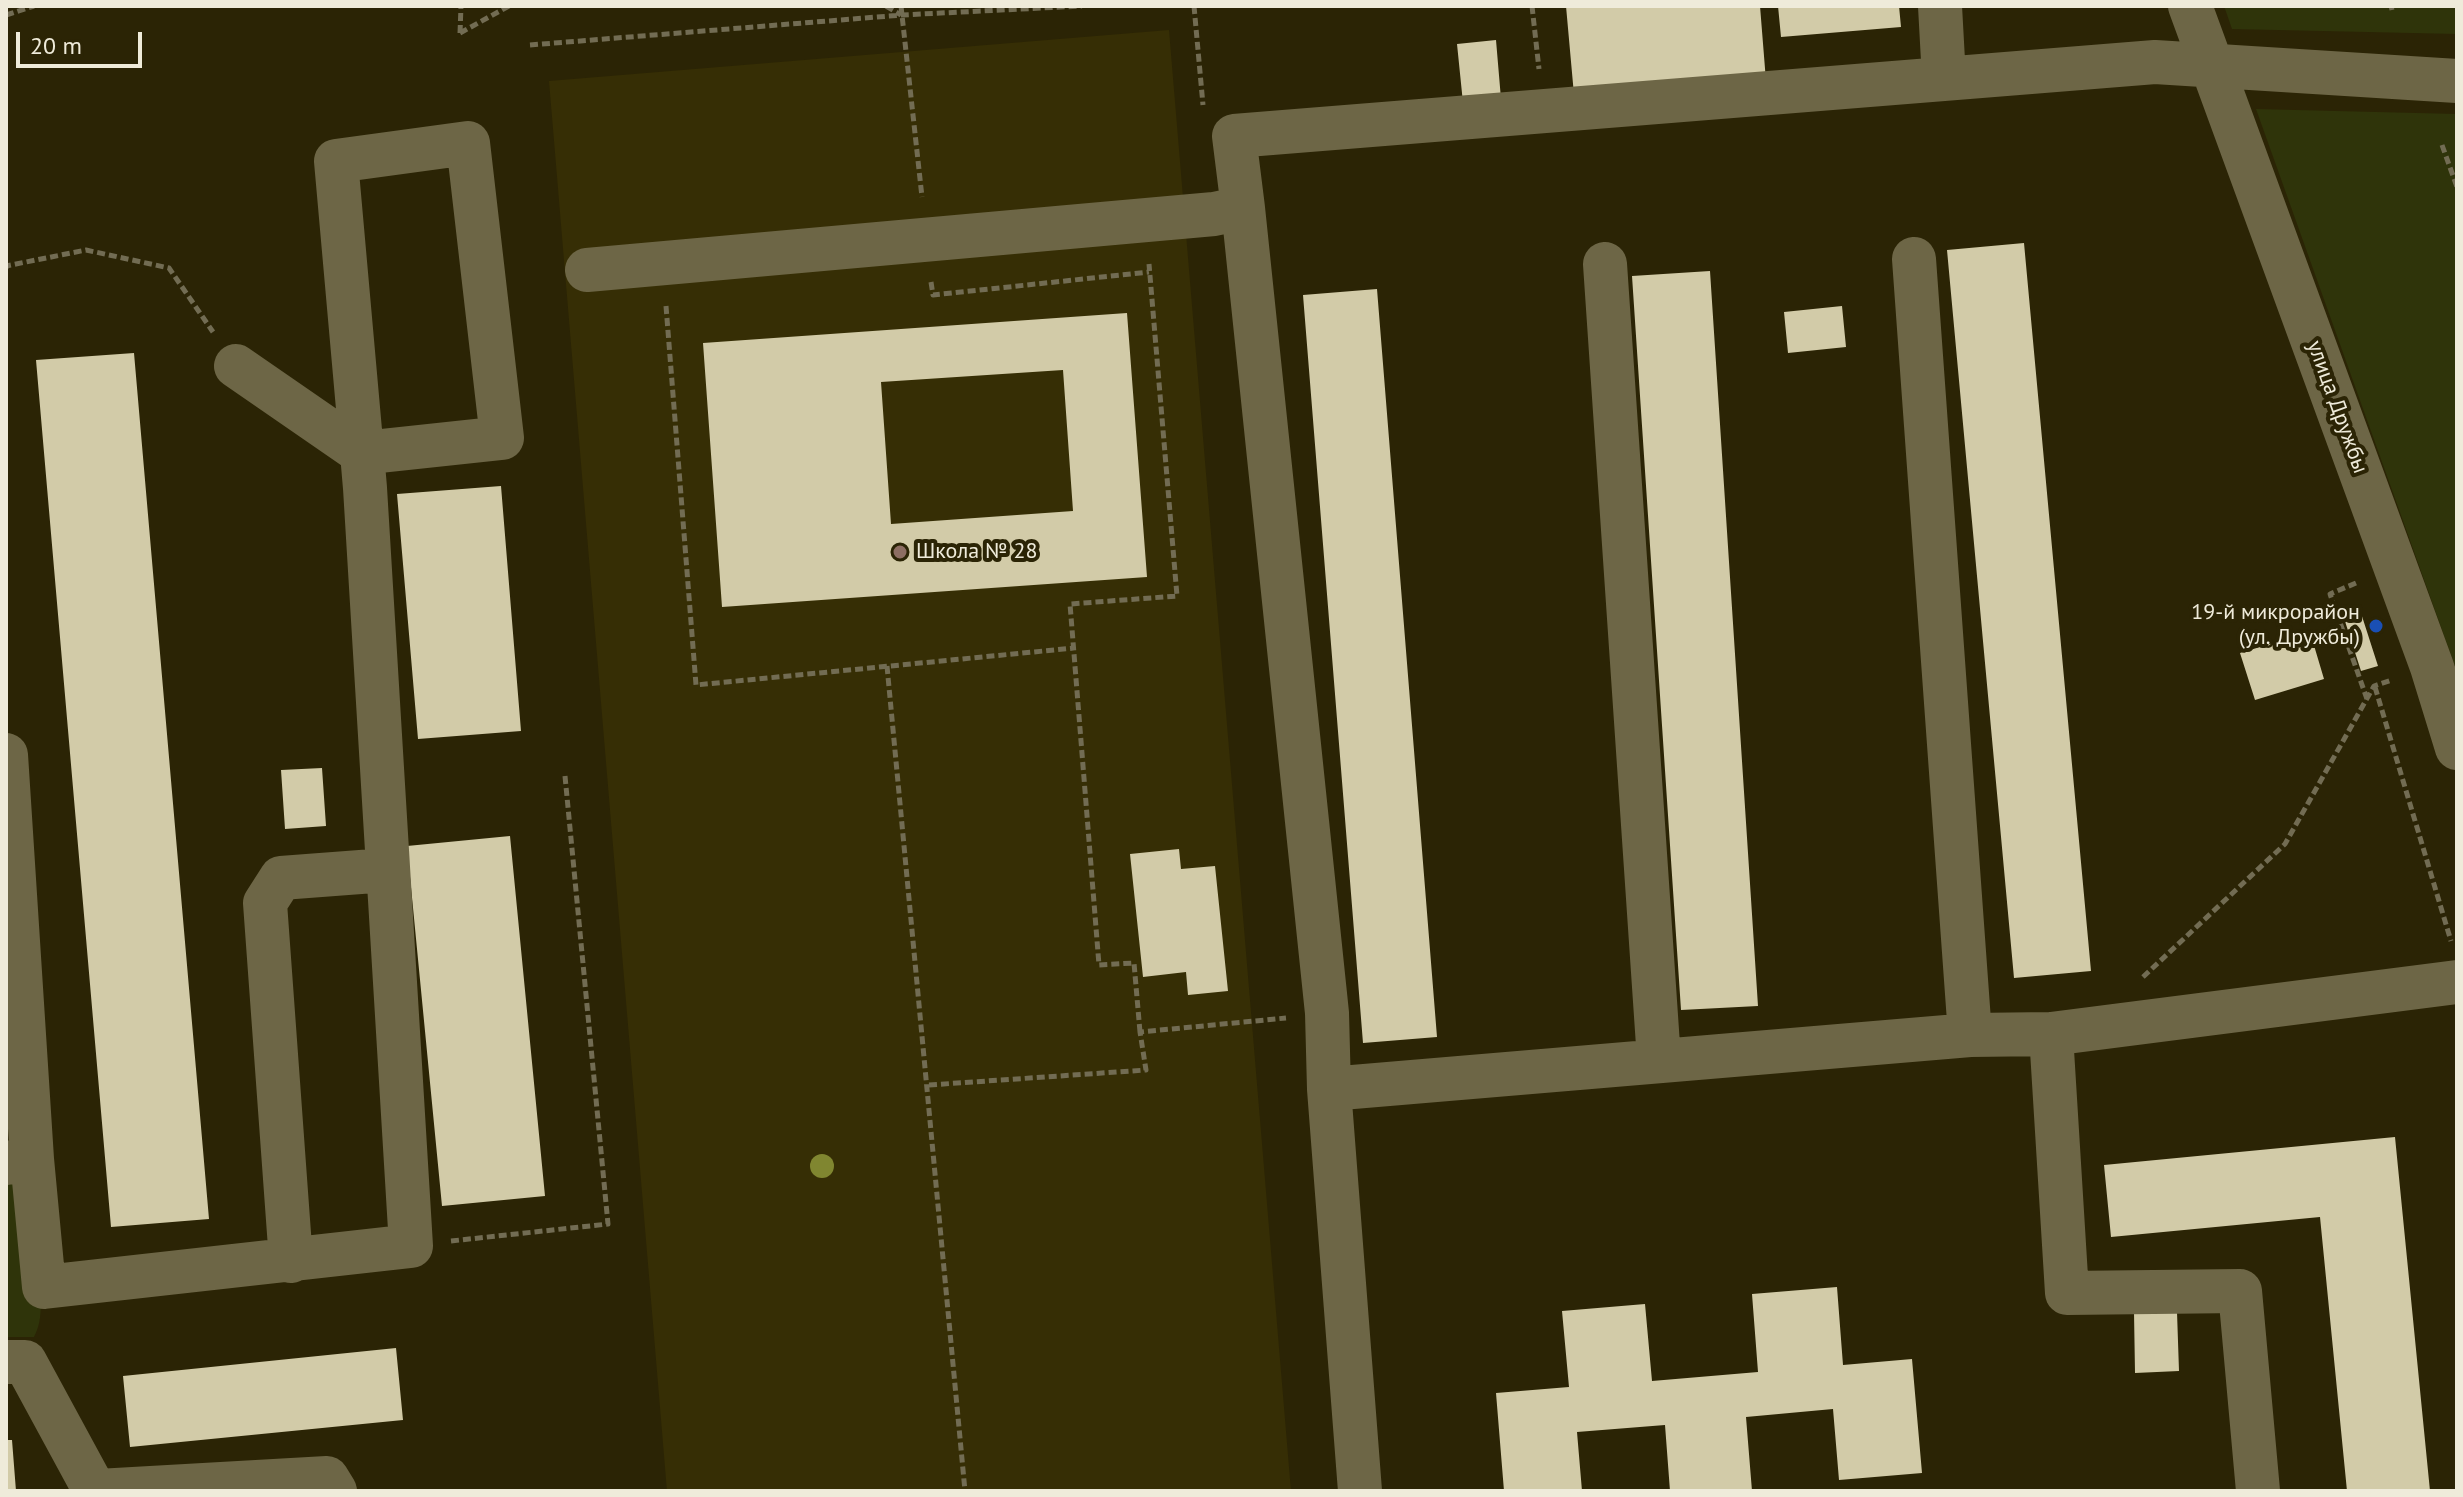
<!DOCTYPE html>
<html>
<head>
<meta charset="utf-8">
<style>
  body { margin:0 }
  #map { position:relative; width:2463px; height:1497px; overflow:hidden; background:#2b2405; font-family:"PT Sans",sans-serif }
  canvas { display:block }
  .frame { position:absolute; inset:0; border:8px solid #efebda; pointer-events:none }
  .scale { position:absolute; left:16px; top:32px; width:126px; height:36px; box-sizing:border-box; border:4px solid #efebda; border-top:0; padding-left:10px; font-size:24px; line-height:28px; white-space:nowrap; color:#efebda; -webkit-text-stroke:6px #2b2405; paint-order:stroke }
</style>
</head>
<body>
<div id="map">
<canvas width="2463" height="1497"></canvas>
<div class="frame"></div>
<div class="scale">20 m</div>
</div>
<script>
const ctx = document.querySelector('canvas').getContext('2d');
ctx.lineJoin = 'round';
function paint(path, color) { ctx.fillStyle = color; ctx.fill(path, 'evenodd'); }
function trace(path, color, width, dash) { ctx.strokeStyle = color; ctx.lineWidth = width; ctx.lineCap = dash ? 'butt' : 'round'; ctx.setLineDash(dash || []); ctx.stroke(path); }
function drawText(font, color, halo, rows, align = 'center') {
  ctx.font = font + ' "PT Sans",sans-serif'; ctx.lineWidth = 8; ctx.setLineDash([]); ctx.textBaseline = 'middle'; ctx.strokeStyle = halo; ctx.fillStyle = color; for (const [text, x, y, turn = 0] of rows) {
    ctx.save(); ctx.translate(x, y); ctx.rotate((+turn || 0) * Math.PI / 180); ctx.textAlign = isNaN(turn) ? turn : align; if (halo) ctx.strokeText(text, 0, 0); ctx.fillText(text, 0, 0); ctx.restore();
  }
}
const built = new Path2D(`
  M1169,30L1291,1491H667L549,81Z`);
const green = new Path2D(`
  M2224,6H2457V34L2232,29Z
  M2256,109L2457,114V672Z
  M14,1175C23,1216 55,1302 34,1337H6V1177Z`);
const building = new Path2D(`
  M1566,6H1760L1766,81L1574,95Z
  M1778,6H1899L1901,27L1781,37Z
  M1496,40L1501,99L1463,103L1457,44Z
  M2024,243L2091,971L2014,978L1947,250Z
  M1710,271L1758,1006L1681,1010L1632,276Z
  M1377,289L1437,1037L1363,1043L1303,295Z
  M1842,306L1846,347L1788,353L1784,312Z
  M1127,313L1147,577L722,607L703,343ZM1063,370L1073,511L891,524L881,382Z
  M134,353L209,1219L111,1227L36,360Z
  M501,486L521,731L418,739L397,494Z
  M2360,610L2378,666L2361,671L2343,615Z
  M2310,632L2324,679L2255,700L2240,653Z
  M322,768L326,826L285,829L281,770Z
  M510,836L545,1196L442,1206L407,846Z
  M1179,849L1181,869L1215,866L1228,991L1188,995L1186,972L1143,977L1130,854Z
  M2395,1137L2430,1491H2347L2320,1217L2111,1237L2104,1165Z
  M1837,1287L1843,1365L1912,1359L1922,1473L1839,1480L1833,1409L1746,1417L1752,1491H1670L1665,1425L1577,1432L1582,1491H1504L1496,1393L1569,1387L1562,1311L1645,1304L1652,1381L1758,1372L1752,1294Z
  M2134,1312H2177L2179,1371L2135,1373Z
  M396,1348L403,1420L130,1447L123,1376Z
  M6,1440H12L16,1491H6Z`);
const path = new Path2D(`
  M886,6L901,15
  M901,6L922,197
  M1194,6L1203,105
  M1532,6L1539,69
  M2391,6L2392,10
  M6,15L34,6
  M460,33L509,6
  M460,33L461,6
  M530,45L902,15L1082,6
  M2442,145L2457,187
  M6,269V266L86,250L169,268L213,332
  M931,282L933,295L1149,272
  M666,306L696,685L1074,648
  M2356,583L2330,594L2367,699
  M887,666L965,1491
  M2375,687L2451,941
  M2143,977L2285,844L2374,686L2392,680
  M1140,1032L1134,963L1099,965L1070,604L1177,596L1149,264
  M929,1085L1146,1070L1140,1032L1286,1018
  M451,1241L608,1224L565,776`);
const minor = new Path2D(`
  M1940,6L1944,79
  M2190,6L2432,667L2457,748
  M1243,208L1327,1013L1329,1089L1360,1491
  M1914,259L1970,1035
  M1605,264L1659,1060
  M587,270L1214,214L1243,208L1234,136L2155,62L2457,81
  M6,755L32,1159L6,1163
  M2051,1034L2067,1293L2240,1291L2258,1491
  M1329,1089L1970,1035L2051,1034L2457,982
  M32,1159L44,1287L411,1246L365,488L362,453L336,161L468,143L502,438L362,453L236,366
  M291,1261L265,903L281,878L387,870
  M6,1362H25L95,1491
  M98,1491L327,1478L335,1491`);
const trees = [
  [822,1166]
];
const markers = [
  [900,552,8,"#8d6e63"],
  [2376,626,8,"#1a4fb4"]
];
const streetNames = [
  ["улица Дружбы",2337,407,70]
];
const poiNames = [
  ["Школа № 28",916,552],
  ["19-й микрорайон",2360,613,"right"],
  ["(ул. Дружбы)",2360,638,"right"]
];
paint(built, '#362e05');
paint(green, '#2f340a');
paint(building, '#d2cba8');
trace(path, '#726c53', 5, [8, 4]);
trace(minor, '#6d6646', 44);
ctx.fillStyle = '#808630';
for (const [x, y] of trees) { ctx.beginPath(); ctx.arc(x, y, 12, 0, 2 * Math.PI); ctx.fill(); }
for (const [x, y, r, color] of markers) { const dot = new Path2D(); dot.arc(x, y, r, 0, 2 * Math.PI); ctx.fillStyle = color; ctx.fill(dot); trace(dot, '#2b2405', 3); }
drawText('22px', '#efebda', '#2b2405', streetNames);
drawText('22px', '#efebda', '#2b2405', poiNames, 'left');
</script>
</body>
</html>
